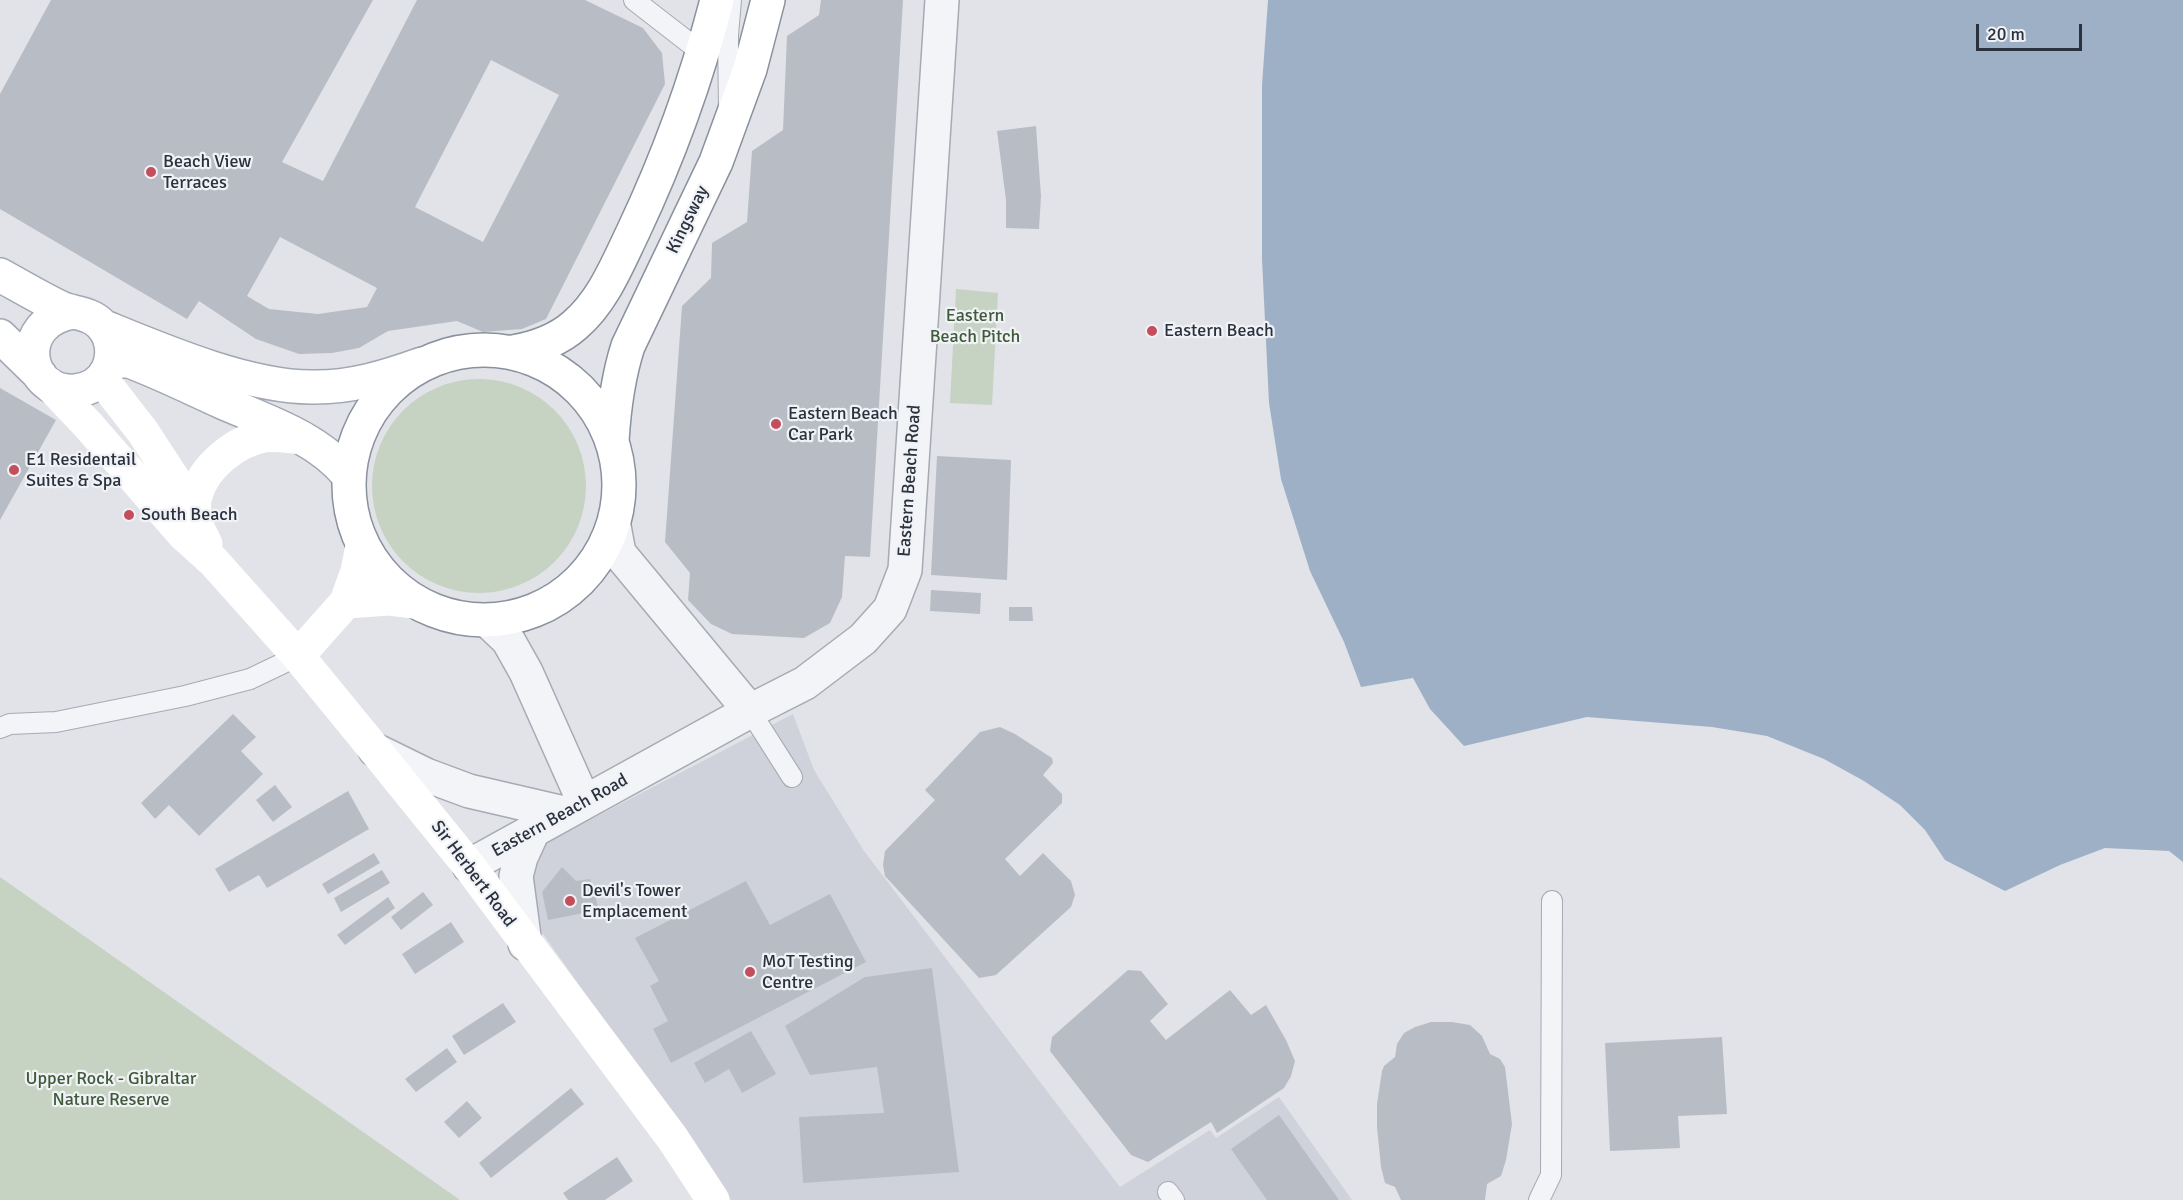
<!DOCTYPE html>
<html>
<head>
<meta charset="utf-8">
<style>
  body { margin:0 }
  #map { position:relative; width:2183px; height:1200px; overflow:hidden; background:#e1e3e8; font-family:Signika,sans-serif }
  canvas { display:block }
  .scale { position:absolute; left:1976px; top:24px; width:106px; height:27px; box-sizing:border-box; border:3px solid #2a313f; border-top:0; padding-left:8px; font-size:18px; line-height:21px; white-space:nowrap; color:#2a313f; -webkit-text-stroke:4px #f0f2f6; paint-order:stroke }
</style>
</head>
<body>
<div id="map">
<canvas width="2183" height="1200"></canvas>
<div class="scale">20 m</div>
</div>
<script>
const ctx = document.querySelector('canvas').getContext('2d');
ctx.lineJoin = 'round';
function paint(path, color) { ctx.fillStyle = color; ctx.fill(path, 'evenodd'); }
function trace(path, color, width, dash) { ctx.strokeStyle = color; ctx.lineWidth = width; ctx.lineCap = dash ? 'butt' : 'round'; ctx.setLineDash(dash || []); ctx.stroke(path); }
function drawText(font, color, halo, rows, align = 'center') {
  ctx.font = font + ' Signika,sans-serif'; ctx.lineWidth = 4.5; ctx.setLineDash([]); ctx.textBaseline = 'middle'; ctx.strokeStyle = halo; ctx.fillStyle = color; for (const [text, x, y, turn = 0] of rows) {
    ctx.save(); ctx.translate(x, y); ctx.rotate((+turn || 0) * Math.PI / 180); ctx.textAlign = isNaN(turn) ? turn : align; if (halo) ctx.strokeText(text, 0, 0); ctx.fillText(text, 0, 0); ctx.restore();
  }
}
const built = new Path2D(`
  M793,714L814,770L864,851L1120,1187L1210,1130L1216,1138L1279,1097L1352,1200H731L529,914L538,847Z`);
const green = new Path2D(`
  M956,289L998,293L992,405L950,403Z
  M372 486a107 107 0 1 1 214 0a107 107 0 1 1-214 0Z
  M0,877L460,1200H0Z`);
const water = new Path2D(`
  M1268,0H2183V862L2169,851L2105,848L2060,865L2005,891L1945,860L1925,830L1900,805L1864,781L1824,759L1767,736L1712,727L1587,717L1464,746L1430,709L1413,678L1361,687L1344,642L1310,571L1281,479L1269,403L1262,259V85Z`);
const building = new Path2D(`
  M51,0H373L282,162L323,181L417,0H585L643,28L662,53L665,84L546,319L522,329L483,332L457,321L388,331L359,348L332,353L299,354L256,339L199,301L187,319L0,209V94ZM491,60L559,95L483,242L415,207ZM280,237L377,288L367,307L318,314L269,309L247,296Z
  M821,0H903L870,557L845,556L842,597L830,623L804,638L732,634L711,624L688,600L690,573L665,542L682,306L711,278L712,243L747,222L752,151L783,130L787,36L819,15Z
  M1036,126L1041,196L1039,229L1006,228V200L997,131Z
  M0,388L56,420L0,520Z
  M937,456L1011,460L1007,580L931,575Z
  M931,590L981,593L980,614L930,611Z
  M1009,607H1032L1033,621H1009Z
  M233,714L256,737L241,751L263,774L199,836L169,805L155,819L141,803Z
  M1000,727L1015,734L1052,758L1053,763L1043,775L1062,794V803L1005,859L1020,876L1043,853L1071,881L1075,895L1071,907L996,975L979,978L885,876L883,865L885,851L935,800L925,790L980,732Z
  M275,785L292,807L273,822L256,800Z
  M348,791L369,829L267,888L259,875L229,892L215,869Z
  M374,853L380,863L328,894L322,884Z
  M562,867L576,881L590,879L599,910L548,920L542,892Z
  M382,870L390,883L341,912L334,898Z
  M746,881L770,925L830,894L866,962L671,1063L653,1029L668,1021L650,986L659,981L635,938Z
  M423,892L433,905L401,930L391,917Z
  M388,897L395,908L345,945L337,935Z
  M451,922L464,942L415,974L402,954Z
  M932,968L959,1172L803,1183L799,1117L884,1113L877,1067L810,1075L785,1026L865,977Z
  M1128,970L1141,971L1168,1004L1150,1021L1166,1040L1230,990L1251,1015L1266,1005L1286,1040L1295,1061L1291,1076L1284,1088L1217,1133L1211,1122L1148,1162L1131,1155L1050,1051L1052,1037Z
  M503,1003L516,1022L464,1055L452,1036Z
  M1431,1022H1452L1470,1025L1482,1036L1490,1054L1500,1059L1505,1067L1512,1124L1506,1160L1501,1176L1487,1184L1485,1200H1401L1395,1187L1385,1183L1381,1167L1377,1127V1104L1382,1071L1384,1066L1395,1057L1397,1044L1404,1033L1415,1027Z
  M751,1031L776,1074L742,1093L729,1069L705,1083L694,1063Z
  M1722,1037L1727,1114L1678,1116L1680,1148L1610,1151L1605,1043Z
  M447,1048L457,1062L416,1092L405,1079Z
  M571,1088L584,1104L491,1178L479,1163Z
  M467,1101L482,1118L459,1138L444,1122Z
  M1279,1115L1339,1200H1267L1231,1149Z
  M617,1157L633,1181L605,1200H568L563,1193Z`);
const lane = new Path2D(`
  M634,0L701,52
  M729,110L728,35L731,0
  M750,711L792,777
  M0,728L10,724L56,722L185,696L250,679L298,656
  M1168,1192L1174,1200
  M1539,1200L1551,1175L1552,901`);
const street = new Path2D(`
  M614,526L619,553L750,711
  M488,621L508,640L526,672L584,802
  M375,750L426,775L469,791L564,813
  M469,866L750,711L805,683L863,639L890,609L905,570L942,0
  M525,944L516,876L521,857L533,831`);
const secondary = new Path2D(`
  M106,373L105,381L108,387L143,432L173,478L206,544
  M49,384L88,425L183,534L214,562L298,656L375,750L469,866L673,1139L713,1200
  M196,524C195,514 193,505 196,496C203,467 236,441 264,436C276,434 290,437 302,438
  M346,602L389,599L414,602
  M298,656L346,602L357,571L362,546`);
const primary = new Path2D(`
  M0,275C20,286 40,298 61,308C69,312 79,312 88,316C109,324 117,349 108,369C102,382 89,390 75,391C25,395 13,321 74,312
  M102,326C161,350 247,387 311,387C350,388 386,377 422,364
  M0,336L40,375
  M109,367L117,361H129C161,373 191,388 222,402C265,421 317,437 348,475`);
const highway = new Path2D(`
  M349 485a135 135 0 1 1 270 0a135 135 0 1 1-270 0Z
  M513,352C536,348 557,341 575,325C603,301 617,265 633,232C669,156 696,82 717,0
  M612,441C614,408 618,377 628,346L716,162L750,69L768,0`);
const markers = [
  [151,172,6,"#c54e5d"],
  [1152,331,6,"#c54e5d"],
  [776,424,6,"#c54e5d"],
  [14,470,6,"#c54e5d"],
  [129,515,6,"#c54e5d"],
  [570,901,6,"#c54e5d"],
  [750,972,6,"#c54e5d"]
];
const poiNames = [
  ["Beach View",163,162],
  ["Terraces",163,183],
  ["Eastern Beach",1164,331],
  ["Eastern Beach",788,414],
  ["Car Park",788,435],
  ["E1 Residentail",26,460],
  ["Suites & Spa",26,481],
  ["South Beach",141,515],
  ["Devil's Tower",582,891],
  ["Emplacement",582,912],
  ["MoT Testing",762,962],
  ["Centre",762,983]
];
const streetNames = [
  ["Kingsway",688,220,-64],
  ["Eastern Beach Road",910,481,-86],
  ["Eastern Beach Road",560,816,-29],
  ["Sir Herbert Road",473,874,53]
];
const parkNames = [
  ["Eastern",975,316],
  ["Beach Pitch",975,337],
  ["Upper Rock - Gibraltar",111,1079],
  ["Nature Reserve",111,1100]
];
paint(built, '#cfd2da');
paint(green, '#c6d2c2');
paint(water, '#9eb0c6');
paint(building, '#b8bdc5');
trace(lane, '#a6aab2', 22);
trace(street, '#a6aab2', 36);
trace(primary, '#a1a8b3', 36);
trace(highway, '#89919e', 36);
trace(lane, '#f3f4f7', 20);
trace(street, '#f3f4f7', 33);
trace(secondary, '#fff', 33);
trace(primary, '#fff', 33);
trace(highway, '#fff', 33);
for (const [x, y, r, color] of markers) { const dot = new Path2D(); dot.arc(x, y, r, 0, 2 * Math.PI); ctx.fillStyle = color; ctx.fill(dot); trace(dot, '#f0f2f6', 2); }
drawText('18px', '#2a313f', '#f0f2f6', poiNames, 'left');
drawText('18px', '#2a313f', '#f0f2f6', streetNames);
drawText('18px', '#3e5a38', '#f0f2f6', parkNames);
</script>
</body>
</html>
